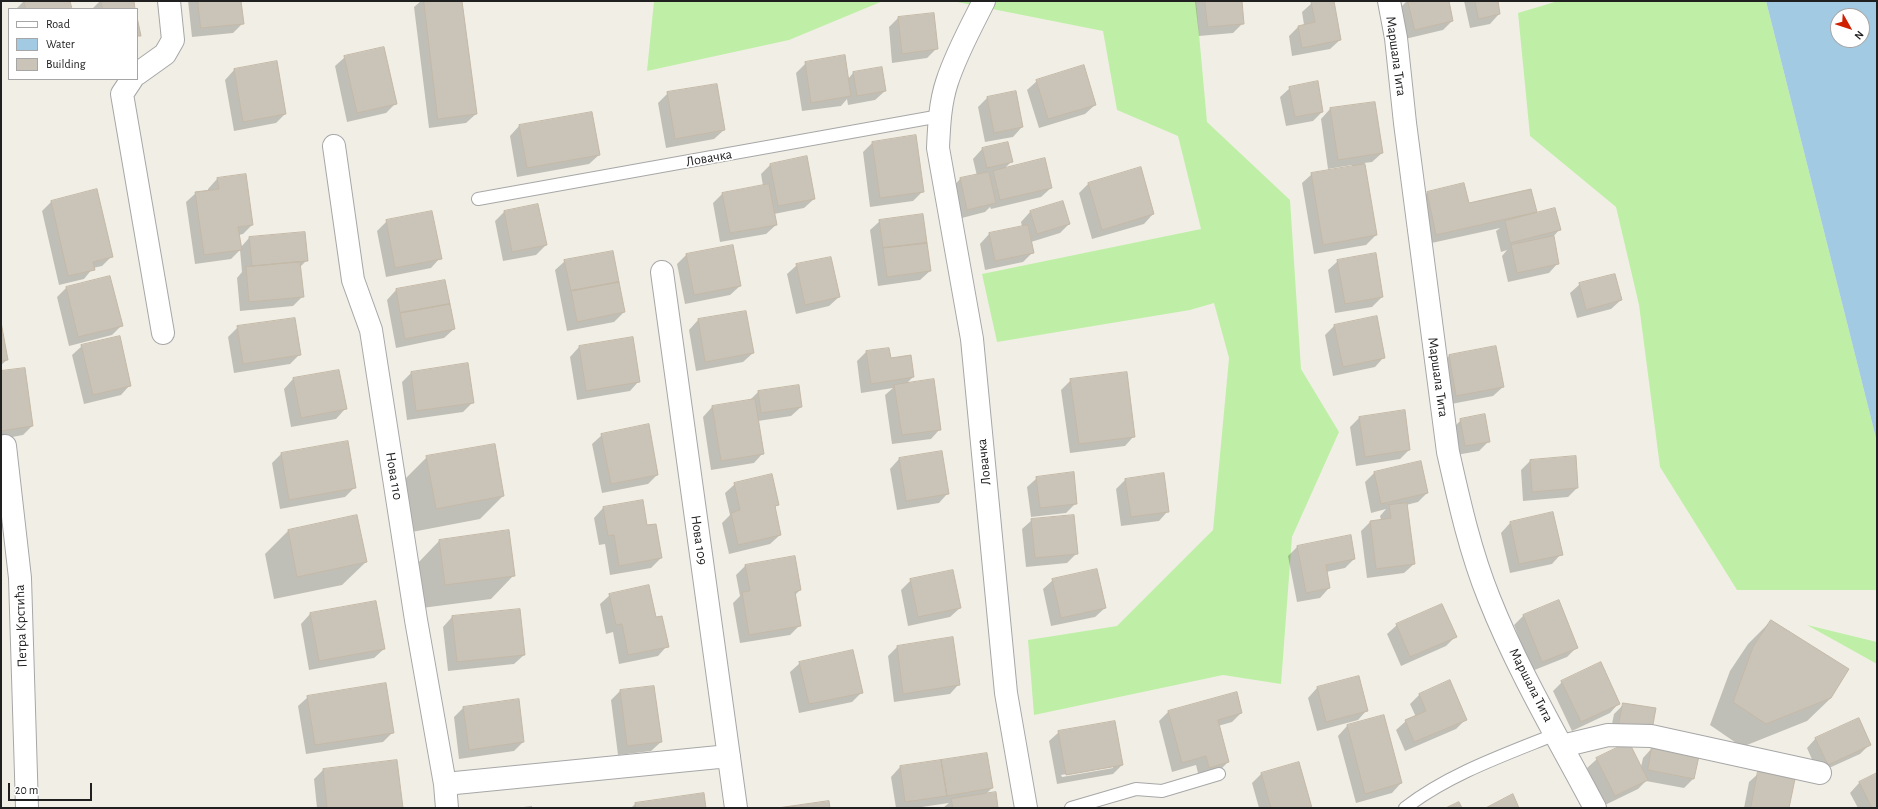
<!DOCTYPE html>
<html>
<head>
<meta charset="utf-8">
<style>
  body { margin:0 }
  #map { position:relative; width:1878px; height:809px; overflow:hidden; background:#f1efe5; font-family:"Alegreya Sans",sans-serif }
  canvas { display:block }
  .frame { position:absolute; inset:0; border:2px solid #202020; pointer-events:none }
  .legend { position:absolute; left:8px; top:8px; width:130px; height:72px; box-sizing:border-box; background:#fff; border:1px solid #a6a6a6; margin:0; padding:5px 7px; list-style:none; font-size:12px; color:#202020 }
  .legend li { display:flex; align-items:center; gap:8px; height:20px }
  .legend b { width:20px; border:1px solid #a6a6a6 }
  .north { position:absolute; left:1830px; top:8px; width:40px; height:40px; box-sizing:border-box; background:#fff; border:1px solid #a6a6a6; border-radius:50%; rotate:129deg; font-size:11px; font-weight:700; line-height:16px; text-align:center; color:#202020 }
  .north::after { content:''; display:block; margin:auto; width:14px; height:18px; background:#cf2000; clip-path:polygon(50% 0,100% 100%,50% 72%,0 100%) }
  .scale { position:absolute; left:8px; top:783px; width:84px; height:18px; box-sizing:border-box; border:2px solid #202020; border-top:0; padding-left:5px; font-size:12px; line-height:14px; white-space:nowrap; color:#202020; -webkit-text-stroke:3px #fff; paint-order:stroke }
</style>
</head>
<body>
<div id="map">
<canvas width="1878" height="809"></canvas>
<div class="frame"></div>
<ul class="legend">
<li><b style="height:5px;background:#fff"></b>Road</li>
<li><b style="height:11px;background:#a2cae2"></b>Water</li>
<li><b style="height:11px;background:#c9c3b8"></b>Building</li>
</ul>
<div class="north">N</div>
<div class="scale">20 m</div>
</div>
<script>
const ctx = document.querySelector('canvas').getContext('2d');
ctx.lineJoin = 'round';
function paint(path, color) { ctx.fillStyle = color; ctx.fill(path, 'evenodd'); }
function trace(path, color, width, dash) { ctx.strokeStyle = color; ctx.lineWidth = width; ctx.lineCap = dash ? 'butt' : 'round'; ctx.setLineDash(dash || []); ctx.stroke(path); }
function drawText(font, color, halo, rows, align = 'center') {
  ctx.font = font + ' "Alegreya Sans",sans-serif'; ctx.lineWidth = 3.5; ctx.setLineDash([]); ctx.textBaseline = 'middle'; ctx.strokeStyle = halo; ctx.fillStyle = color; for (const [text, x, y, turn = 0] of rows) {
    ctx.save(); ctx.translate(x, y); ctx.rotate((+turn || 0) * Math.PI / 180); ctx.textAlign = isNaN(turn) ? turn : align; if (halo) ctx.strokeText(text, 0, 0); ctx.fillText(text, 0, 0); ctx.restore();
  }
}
const grass = new Path2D(`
  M654,1H883L789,40L647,71Z
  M952,1H1196L1207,122L1290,200L1301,369L1339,432L1292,537L1281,684L1223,675L1034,715L1028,640L1117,626L1213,530L1229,358L1214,303L1190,310L997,342L982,274L1201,229L1178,136L1117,110L1103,31Z
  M1558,1H1766L1877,442V590H1737L1660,467L1639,305L1616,207L1530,136L1518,13Z
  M1807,625L1877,642V664Z`);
const water = new Path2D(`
  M1766,1H1877V442ZM1838,16H1862V40H1838Z`);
const shadow = new Path2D(`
  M24,1H69L71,9H16Z
  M100,1H133L134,9H92Z
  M188,1H240L243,23L233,33L192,37Z
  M421,1H461L476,114L466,123L429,128L414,7Z
  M1195,1H1241L1243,23L1233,33L1199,36Z
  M1321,1H1332L1340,40L1330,49L1292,56L1289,36L1298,27L1304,25L1302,12L1312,3Z
  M1407,1H1448L1452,21L1443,30L1405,39L1399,9Z
  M1464,1H1497L1499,14L1490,24L1470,28Z
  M933,14L936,49L927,58L892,63L889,27L898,18Z
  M345,57L395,104L386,113L347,122L335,66Z
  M276,63L285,114L276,123L234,131L225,80L234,70Z
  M806,63L848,79L853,73L885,91L875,100L848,105L847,99L841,106L802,111L796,73Z
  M1037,81L1095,105L1085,114L1039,128L1027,90Z
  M1290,88L1322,112L1313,121L1286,126L1280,97Z
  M668,93L724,130L714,139L666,148L658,103Z
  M987,98L1022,127L1013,137L985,142L978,107Z
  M1330,109L1382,153L1372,162L1364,163L1376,235L1366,245L1314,254L1302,183L1312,174L1352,167V165L1328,169L1321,119Z
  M519,126L599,155L589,164L517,177L510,136Z
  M872,143L923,191L913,201L870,207L863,152Z
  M982,149L1012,161L1004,169L1051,188L1041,197L991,209L990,207L985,212L958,219L951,189L960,179L977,176L973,159Z
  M770,165L814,199L804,208L774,214L776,225L766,234L720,242L713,203L723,193L763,186L761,174Z
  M217,179L252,225L243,234L239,235L241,247L249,238L307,260L300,267L303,296L293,306L240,311L237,278L242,272L240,250L231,259L195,264L186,202L196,193L208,191V189Z
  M1088,184L1153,214L1144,224L1092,239L1079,193Z
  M1464,185L1468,205L1531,190L1536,214L1559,230L1553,237L1558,263L1549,273L1508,282L1502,256L1507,250L1501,252L1496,231L1500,228L1427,244L1418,203L1427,193Z
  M96,191L112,256L102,266L93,268L84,279L59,285L42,211L51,202Z
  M1063,202L1069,224L1060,233L1031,242L1033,252L1023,262L985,270L980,244L989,234L1022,227L1021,222L1030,212Z
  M537,205L546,245L536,255L503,261L495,221L504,212Z
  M387,221L440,258L431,268L386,277L377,231Z
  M880,221L930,271L920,280L878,286L870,230Z
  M686,255L740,286L730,295L685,304L677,264Z
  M565,261L624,312L614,322L567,331L555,270Z
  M1338,261L1382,297L1372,307L1335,313L1328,270Z
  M797,265L839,297L829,306L796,314L787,274Z
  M1580,284L1621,300L1611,309L1577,318L1570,293Z
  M66,288L122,325L112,335L69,346L57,297Z
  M396,290L454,329L444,338L396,348L387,300Z
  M698,320L753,353L743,362L696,371L689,330Z
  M1334,326L1384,357L1375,367L1333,376L1325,335Z
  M238,327L300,354L290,364L234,373L228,337Z
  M1,328L7,360L1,365Z
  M632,338L639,381L630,391L577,400L570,357L579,347Z
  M82,346L130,385L121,395L84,404L72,355Z
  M866,352L890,359L913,377L906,384L940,429L931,439L892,444L885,395L893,388L861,393L857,361Z
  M1449,356L1503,387L1493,396L1446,405L1440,365Z
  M1,372L32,426L23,435L1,439Z
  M411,373L473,402L463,412L407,420L402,382Z
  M293,379L345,409L336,419L291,427L284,389Z
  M1071,380L1134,436L1125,446L1070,453L1061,390Z
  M798,386L801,407L791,416L758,421L763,453L754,463L711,470L703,417L712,407L749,401L758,392Z
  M1359,418L1409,450L1400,459L1356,466L1350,427Z
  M1461,420L1489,441L1479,451L1456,455L1451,430Z
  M602,435L657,475L648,484L602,493L592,444Z
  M941,452L948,493L939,503L897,510L890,469L899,459Z
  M281,454L355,487L345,497L280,509L272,463Z
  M427,457L503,496L480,519L412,532L403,481Z
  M1530,461L1577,488L1568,497L1523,501L1521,470Z
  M1420,462L1427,493L1418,502L1406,505L1414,564L1404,573L1367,578L1361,531L1370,522L1381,520L1380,516L1386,509L1371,513L1365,482L1374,473Z
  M1037,478L1076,503L1066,513L1031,517L1027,487Z
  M1125,480L1168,511L1159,521L1121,526L1116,489Z
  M735,484L778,504L774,508L780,535L770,544L729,554L722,523L730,515L725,493Z
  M1,507L3,522L1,524Z
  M603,508L646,526L661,558L651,568L610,575L605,544L599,545L594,518Z
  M356,516L366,562L342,585L274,599L265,554L288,531Z
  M1032,520L1077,553L1067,563L1026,567L1022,529Z
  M1510,523L1561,554L1552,564L1510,573L1501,533Z
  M439,541L514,575L491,599L422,608L416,565Z
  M1297,547L1354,559L1345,568L1326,572L1329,588L1320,598L1297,602L1288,556Z
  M746,565L800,590L795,595L800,625L790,635L740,643L733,603L740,596L736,575Z
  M911,580L960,608L950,617L908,626L901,590Z
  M1053,580L1105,608L1095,617L1051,626L1043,589Z
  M610,595L667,646L658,656L619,664L613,632L606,634L600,604Z
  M375,602L384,649L374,658L309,670L301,624L310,614Z
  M1523,616L1577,647L1567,657L1532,671L1514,625Z
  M452,617L524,655L514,664L448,671L443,627Z
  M1771,621L1831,698L1807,721L1742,747L1710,725L1730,671L1748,644Z
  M1397,625L1455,637L1446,646L1401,666L1387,634Z
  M897,647L959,684L950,694L894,702L888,656Z
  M800,663L862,692L852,702L799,713L790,672Z
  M1358,677L1367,710L1358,720L1317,731L1308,698L1317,688Z
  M1562,682L1619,703L1610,713L1572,731L1553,691Z
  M654,687L661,742L651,751L618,755L611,700L620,691Z
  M1236,693L1241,713L1232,722L1218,726L1228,762L1218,772L1199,777L1196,765L1172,772L1159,721L1168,712Z
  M1420,694L1466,719L1456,729L1405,751L1396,730L1406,721L1416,717L1410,704Z
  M308,697L393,732L383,742L306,754L298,706Z
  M1624,704L1655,709L1610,734L1614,714Z
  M463,708L523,742L514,751L459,759L454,717Z
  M1383,716L1401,783L1392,793L1356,803L1338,736L1347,726Z
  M1059,732L1122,765L1113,774L1057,784L1049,741ZM1113,766V768L1062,777L1061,775Z
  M1816,738L1869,745L1860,754L1818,773L1807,748Z
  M1652,748L1693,779L1684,788L1646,781L1638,789L1605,805L1587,768L1597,759L1641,767L1643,758Z
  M900,767L992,788L985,795L997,808H943L949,803L915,808H896L891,777Z
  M323,770L402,808H317L314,779Z
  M1759,773L1788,808H1744L1749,782Z
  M1261,774L1311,808H1259L1252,783Z
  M1877,774V808H1858L1850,793L1859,783Z
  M636,803L705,808H631Z
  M532,806V808H515Z`);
const building = new Path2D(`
  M24,1H70L72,9H26Z
  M101,1H134L135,9H103Z
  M198,1H241L244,24L201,28Z
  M424,1H462L477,114L438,119Z
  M1205,1H1242L1244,24L1208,27Z
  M1316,1H1334L1341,40L1302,48L1298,26L1315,22L1311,2Z
  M1408,1H1449L1453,21L1415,30Z
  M1475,1H1498L1500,14L1479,19Z
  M934,13L938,49L902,54L898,17Z
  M137,17L141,36H137Z
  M384,47L397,104L357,113L344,56Z
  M845,55L851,96L811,103L805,62Z
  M277,61L286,114L243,122L234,69Z
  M1084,65L1096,105L1048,119L1036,80Z
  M882,67L886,91L857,96L853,72Z
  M1318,81L1323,112L1295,117L1289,87Z
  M717,84L725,130L675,139L667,92Z
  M1016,91L1023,127L994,133L987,97Z
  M1375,102L1383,153L1338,160L1330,108Z
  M592,112L600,155L527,168L519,125Z
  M916,135L924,192L880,198L872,142Z
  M1008,142L1013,162L987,168L982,148Z
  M807,156L815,199L778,206L770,164Z
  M1045,158L1052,188L1000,200L993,171Z
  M1365,164L1377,235L1323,245L1311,173Z
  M1141,167L1154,214L1102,230L1088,183Z
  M989,172L996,203L967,210L960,178Z
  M246,174L253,225L238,227L242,250L204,255L195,192L219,189L217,178Z
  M1464,183L1469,203L1531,189L1537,212L1436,235L1427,192Z
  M769,184L777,225L730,233L722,193Z
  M97,189L113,257L93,262L95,270L68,276L51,201Z
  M1063,201L1070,224L1037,234L1030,211Z
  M538,204L547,245L512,252L504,211Z
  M1555,208L1561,230L1510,243L1505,221Z
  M432,211L442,259L395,268L386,220Z
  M923,214L927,243L883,248L879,220Z
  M1028,225L1034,253L995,261L989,233Z
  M305,232L308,261L252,266L249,237Z
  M1554,236L1559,264L1517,273L1511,245Z
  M927,243L931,271L887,277L883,248Z
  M733,245L741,286L694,295L686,254Z
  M613,251L619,282L571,291L564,260Z
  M1376,253L1383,297L1345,304L1337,260Z
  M831,257L840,297L805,305L796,264Z
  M300,262L304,297L249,302L246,267Z
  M1615,274L1622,300L1586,310L1579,283Z
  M110,276L123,326L78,337L66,287Z
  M445,280L450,304L400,313L396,289Z
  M619,282L625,312L577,322L571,291Z
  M450,304L455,329L405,339L400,313Z
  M746,311L754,353L705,362L698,319Z
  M1377,316L1385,358L1343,367L1334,325Z
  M295,318L301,355L243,364L237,326Z
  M1,322L8,360L1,361Z
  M120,336L131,386L93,395L81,345Z
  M633,337L640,382L586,391L579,346Z
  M1496,346L1504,387L1456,396L1449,355Z
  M889,348L891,358L911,355L914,377L871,384L866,351Z
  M468,363L474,403L416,411L411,372Z
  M25,368L33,426L1,431V371Z
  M339,370L347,409L301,418L293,378Z
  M1127,372L1135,437L1079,444L1070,379Z
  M934,379L941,430L902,435L894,385Z
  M799,385L802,407L761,413L758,391Z
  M755,399L764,454L721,461L712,406Z
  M1405,410L1410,450L1365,457L1359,417Z
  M1485,414L1490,442L1465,446L1460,419Z
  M649,424L658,475L611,484L601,434Z
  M348,441L356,488L289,500L281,453Z
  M495,444L504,496L436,509L426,456Z
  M942,451L949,494L906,501L899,458Z
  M1576,456L1578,488L1532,492L1530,460Z
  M1421,461L1428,493L1381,504L1374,472Z
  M1074,472L1077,504L1040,508L1036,477Z
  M1164,473L1169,512L1131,517L1125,479Z
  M772,474L779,505L775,506L781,535L738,545L731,513L740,510L734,483Z
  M643,500L647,525L656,524L662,558L619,566L614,535L608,536L603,507Z
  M1407,503L1415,564L1376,569L1370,521L1391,518L1389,505Z
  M1553,512L1563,555L1519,564L1510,522Z
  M357,515L367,562L297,577L288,530Z
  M1074,515L1078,554L1035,558L1031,519Z
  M509,530L515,576L445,585L439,540Z
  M1351,535L1355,559L1326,565L1330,588L1306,593L1297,546Z
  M795,556L801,590L795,592L801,626L749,635L742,592L750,591L745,565Z
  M1097,569L1106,608L1061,618L1052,579Z
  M953,570L961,608L918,617L910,579Z
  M649,585L656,617L662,616L669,647L628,655L622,624L616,625L609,594Z
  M1559,600L1578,648L1542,662L1523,615Z
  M376,601L385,649L319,661L310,613Z
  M1442,604L1457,637L1410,657L1396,624Z
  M520,609L525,655L457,662L452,616Z
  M1771,620L1849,669L1831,698L1766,724L1733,702L1753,647Z
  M953,637L960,685L903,694L897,646Z
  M853,650L863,693L809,704L799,662Z
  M1601,662L1620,704L1581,722L1561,681Z
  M1359,676L1368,711L1326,722L1317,687Z
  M1450,680L1467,720L1414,742L1405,720L1426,711L1419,694Z
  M386,683L394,733L315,745L307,696Z
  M654,686L662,742L627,746L620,690Z
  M1237,692L1242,713L1218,720L1229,762L1209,768L1206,756L1182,763L1168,711Z
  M519,699L524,742L469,750L463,707Z
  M1623,703L1656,708L1652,730L1619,724Z
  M1384,715L1402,783L1365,794L1347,725Z
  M1859,718L1871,745L1828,765L1815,738Z
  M1115,721L1123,765L1066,775L1058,731Z
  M1629,742L1648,780L1615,796L1596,758Z
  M1652,747L1699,756L1694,779L1648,770Z
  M987,753L993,788L947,796L941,760Z
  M397,760L403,808H327L323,769Z
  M941,760L947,796L905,802L900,766Z
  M1299,762L1312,808H1271L1261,773Z
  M1758,771L1795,779L1789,808H1751Z
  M1877,773V808H1872L1859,782Z
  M996,792L998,808H953L951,799Z
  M704,793L706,808H636L635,803Z
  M1513,794L1519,808H1486Z
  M829,801L830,808H778Z
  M1459,802L1462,808H1446Z`);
const service = new Path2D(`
  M478,199L940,116
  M1071,808L1136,789L1162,791L1219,774
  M1405,808C1449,774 1504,755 1556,734`);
const minor = new Path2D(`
  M984,1C971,27 956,54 947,82C940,103 939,126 938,148L972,339L1006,693L1026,808
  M137,74L165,54L173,40L169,1
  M132,79L122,94L163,333
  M334,146L353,280L371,330L416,620L445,784L447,808
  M662,272L736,808
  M5,446L20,578L27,808
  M1562,746L1608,735L1651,736L1820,773
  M445,784L729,756`);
const tertiary = new Path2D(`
  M1389,1L1396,38L1405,123L1448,452C1459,501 1470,551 1489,598C1517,669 1559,740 1595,808`);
const streetNames = [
  ["Маршала Тита",1396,56,82],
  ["Ловачка",709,158,-10],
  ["Маршала Тита",1438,377,82],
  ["Ловачка",984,462,-96],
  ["Нова 110",394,476,81],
  ["Нова 109",699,540,82],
  ["Петра Крстића",21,626,-92],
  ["Маршала Тита",1531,685,63]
];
paint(grass, '#bfefa7');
paint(water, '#a2cae2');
paint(shadow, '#0003');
paint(building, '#c9c3b8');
trace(building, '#c4b8a6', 1);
trace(service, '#a7a7a7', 14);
trace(minor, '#a7a7a7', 24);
trace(tertiary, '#a7a7a7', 24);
trace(service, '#fff', 12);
trace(minor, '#fff', 22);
trace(tertiary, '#fff', 22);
drawText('14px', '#202020', '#fff', streetNames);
</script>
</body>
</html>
